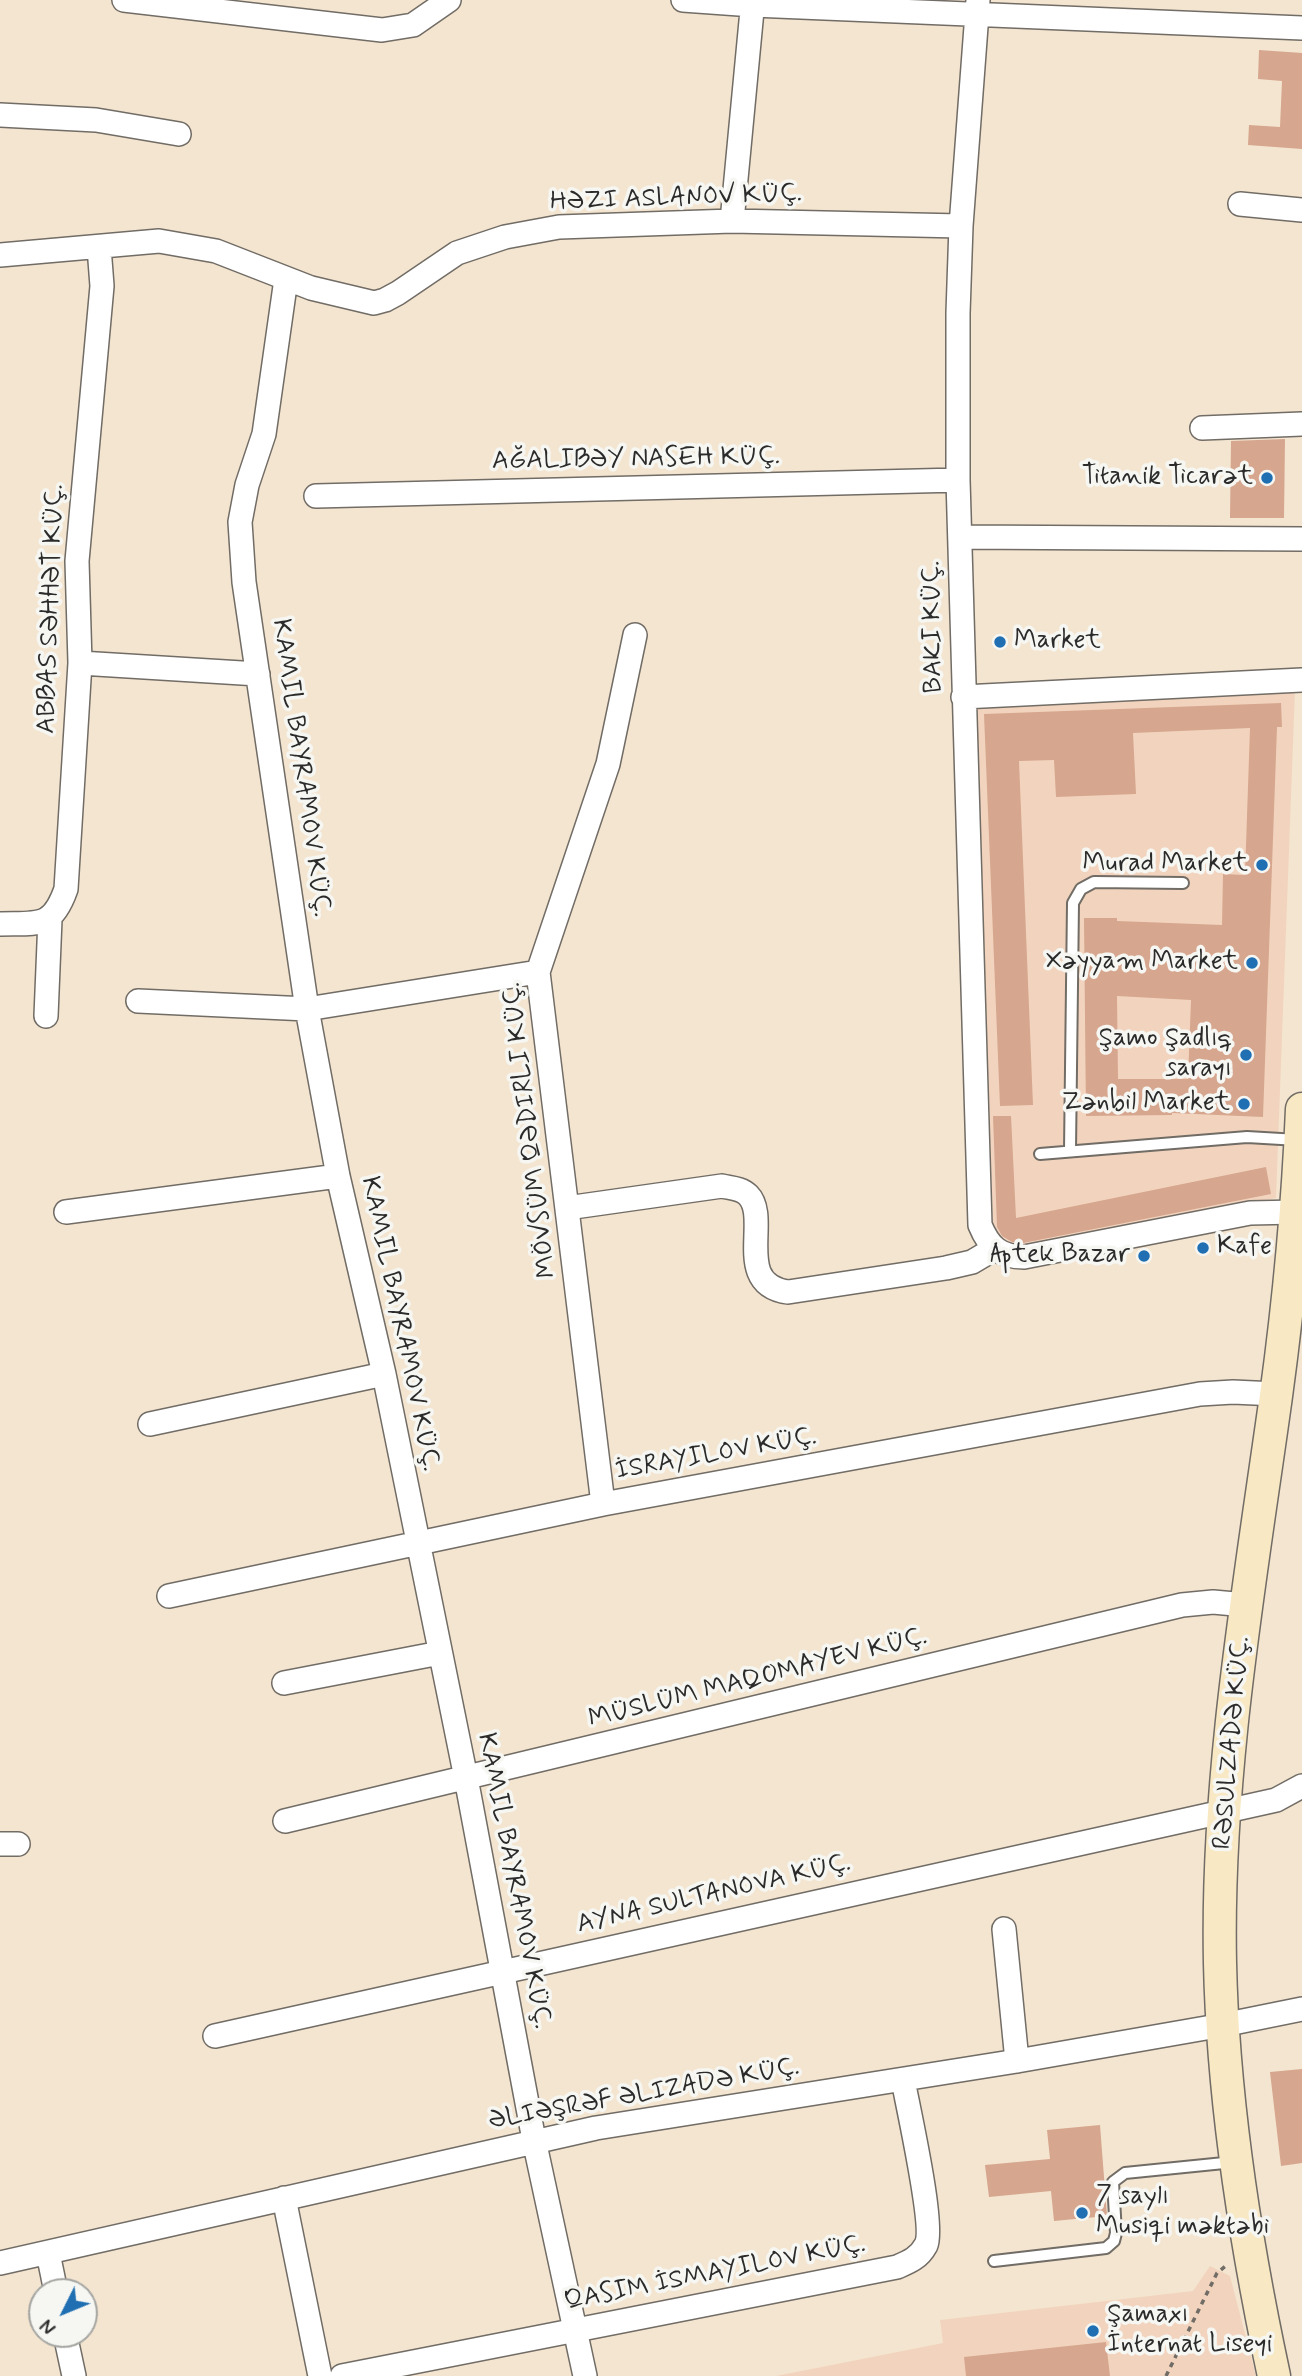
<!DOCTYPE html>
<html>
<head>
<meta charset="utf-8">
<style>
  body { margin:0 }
  #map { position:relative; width:1302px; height:2376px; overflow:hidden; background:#f4e5d0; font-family:Mynerve,sans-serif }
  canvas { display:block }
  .north { position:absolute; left:28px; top:2278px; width:70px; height:70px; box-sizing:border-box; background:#f6f6f2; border:2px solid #a5a5a2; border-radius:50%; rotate:227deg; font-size:19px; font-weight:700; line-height:28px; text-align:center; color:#2b2b2b }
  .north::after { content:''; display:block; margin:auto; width:24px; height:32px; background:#1f6fb2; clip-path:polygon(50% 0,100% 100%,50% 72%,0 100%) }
</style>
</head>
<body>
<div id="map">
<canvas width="1302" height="2376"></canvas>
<div class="north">N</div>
</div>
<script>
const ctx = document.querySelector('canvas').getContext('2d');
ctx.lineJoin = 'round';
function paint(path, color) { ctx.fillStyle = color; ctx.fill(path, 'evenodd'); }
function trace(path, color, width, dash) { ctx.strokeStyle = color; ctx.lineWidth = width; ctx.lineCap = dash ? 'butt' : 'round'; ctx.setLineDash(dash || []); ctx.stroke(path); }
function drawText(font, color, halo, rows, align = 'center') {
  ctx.font = font + ' Mynerve,sans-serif'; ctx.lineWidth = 7; ctx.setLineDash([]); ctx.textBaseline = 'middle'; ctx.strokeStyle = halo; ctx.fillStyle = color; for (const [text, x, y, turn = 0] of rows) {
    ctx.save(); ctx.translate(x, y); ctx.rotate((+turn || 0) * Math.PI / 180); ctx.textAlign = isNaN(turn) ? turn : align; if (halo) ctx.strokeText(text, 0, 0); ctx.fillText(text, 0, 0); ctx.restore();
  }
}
const built = new Path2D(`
  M1295,690L1276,1198L1019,1250L1002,1244L993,1227L977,708Z
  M1210,2266L1230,2276L1256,2376H776L943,2343L940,2320L1193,2291Z`);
const building = new Path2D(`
  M1259,50L1302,53V149L1248,145L1249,125L1280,127L1282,81L1258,79Z
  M1285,439L1284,518H1230L1231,441Z
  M1281,703L1282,727H1277L1263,1117L1172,1113V1115L1086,1116L1084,918H1117V921L1222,925L1223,874L1245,875L1250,728L1133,733L1136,794L1056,797L1054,760L1019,761L1033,1105L1000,1106L984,714ZM1117,996L1191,1000L1188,1079H1118Z
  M993,1116H1011L1016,1218L1266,1167L1271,1194L1023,1243L1012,1242L1002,1236L997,1227Z
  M1302,2069V2163L1281,2166L1270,2072Z
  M1100,2125L1107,2216L1054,2221L1051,2191L989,2197L985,2165L1050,2159L1047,2130Z
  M1106,2342L1110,2376H966L964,2357Z`);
const path = new Path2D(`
  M1166,2376L1217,2273L1228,2264`);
const lane = new Path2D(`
  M1070,1150L1073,903L1081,889L1094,882L1183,883
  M1040,1154L1247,1137L1298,1140
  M994,2261L1106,2248L1114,2241L1116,2233L1113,2182L1125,2173L1234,2162`);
const street = new Path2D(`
  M124,0L382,30L413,25L449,0
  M683,0L753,5L1302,28
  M978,0L961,226L958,313V480L980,1225C989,1247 1000,1257 1024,1257L1250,1213L1296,1212
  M0,115L96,120L179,134
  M1240,204L1302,210
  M732,221L753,0
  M0,255L159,241L216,251L311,288L374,303L385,300L398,293L457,253L505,237L559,227L732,221L961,226
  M286,279L264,434L247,485L240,522L244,582L307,1009L338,1176L384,1374L466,1778L534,2140L585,2376
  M1202,428L1302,424
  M316,496L958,480
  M960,537L1302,539
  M80,663L258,674
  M963,697L1302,680
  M0,924C38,923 52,929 66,889L80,663L77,561L102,286L99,247
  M138,1001L307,1009L538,972
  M46,1016L50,919
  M567,1208L722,1186C730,1188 741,1188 748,1195C771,1218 732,1284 788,1292L946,1268L972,1262L994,1249
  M66,1212L338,1176
  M150,1424L384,1374
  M603,1504L538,972L608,764L635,635
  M169,1596L603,1504L1200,1394L1233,1392L1276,1394
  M284,1683L440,1653
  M285,1821L1182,1605L1213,1602L1246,1605
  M0,1844H18
  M1004,1929L1017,2061
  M215,2036L1276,1800L1302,1786
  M284,2198L320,2376
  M48,2253L56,2292
  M0,2263L596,2128L1017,2061L1223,2025L1302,2009
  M65,2334L74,2376
  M342,2376L897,2267C909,2262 919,2258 926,2245C935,2227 908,2107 903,2080`);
const secondary = new Path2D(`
  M1274,2376C1245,2241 1223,2102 1220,1963C1216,1774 1250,1583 1276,1396C1289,1301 1298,1205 1302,1109`);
const markers = [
  [1267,478,7,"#1f6fb2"],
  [1000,642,7,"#1f6fb2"],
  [1262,865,7,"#1f6fb2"],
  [1252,963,7,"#1f6fb2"],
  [1246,1055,7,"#1f6fb2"],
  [1244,1104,7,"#1f6fb2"],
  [1203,1248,7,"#1f6fb2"],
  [1144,1256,7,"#1f6fb2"],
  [1082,2213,7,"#1f6fb2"],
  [1093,2331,7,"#1f6fb2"]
];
const streetNames = [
  ["HƏZI ASLANOV KÜÇ.",676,199,-2],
  ["AĞALIBƏY NASEH KÜÇ.",636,460,-1],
  ["ABBAS SƏHHƏT KÜÇ.",52,609,-88],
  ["BAKI KÜÇ.",934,627,-91],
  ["KAMIL BAYRAMOV KÜÇ.",300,768,82],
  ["MÖVSÜM QƏDIRLI KÜÇ.",531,1130,-97],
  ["KAMIL BAYRAMOV KÜÇ.",399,1324,78],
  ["İSRAYILOV KÜÇ.",716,1455,-10],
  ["MÜSLÜM MAQOMAYEV KÜÇ.",758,1679,-14],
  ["RƏSULZADƏ KÜÇ.",1233,1743,-85],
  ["KAMIL BAYRAMOV KÜÇ.",513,1881,79],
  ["AYNA SULTANOVA KÜÇ.",714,1895,-13],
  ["ƏLIƏŞRƏF ƏLIZADƏ KÜÇ.",644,2095,-10],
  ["QASIM İSMAYILOV KÜÇ.",715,2274,-11]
];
const poiNames = [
  ["Titanik Ticarət",1253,478],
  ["Market",1014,642,"left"],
  ["Murad Market",1248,865],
  ["Xəyyam Market",1238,963],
  ["Şamo Şadlıq",1232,1040],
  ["sarayı",1232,1070],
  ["Zənbil Market",1230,1104],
  ["Kafe",1217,1248,"left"],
  ["Aptek Bazar",1130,1256],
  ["7 saylı",1096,2198,"left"],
  ["Musiqi məktəbi",1096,2228,"left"],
  ["Şamaxı",1107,2316,"left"],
  ["İnternat Liseyi",1107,2346,"left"]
];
paint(built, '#f2d4be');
paint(building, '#d6a68e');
trace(lane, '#716c65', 14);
trace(street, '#716c65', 26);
trace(secondary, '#716c65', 35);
trace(path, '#716c65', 3.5, [5, 5]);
trace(lane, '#fff', 10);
trace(street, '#fff', 23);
trace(secondary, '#f8e8c3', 32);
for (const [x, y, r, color] of markers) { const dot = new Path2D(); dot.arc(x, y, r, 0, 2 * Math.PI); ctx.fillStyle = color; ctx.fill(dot); trace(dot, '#f6f6f2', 2.5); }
drawText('26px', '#2b2b2b', '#f6f6f2', streetNames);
drawText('26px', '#2b2b2b', '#f6f6f2', poiNames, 'right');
</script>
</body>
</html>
